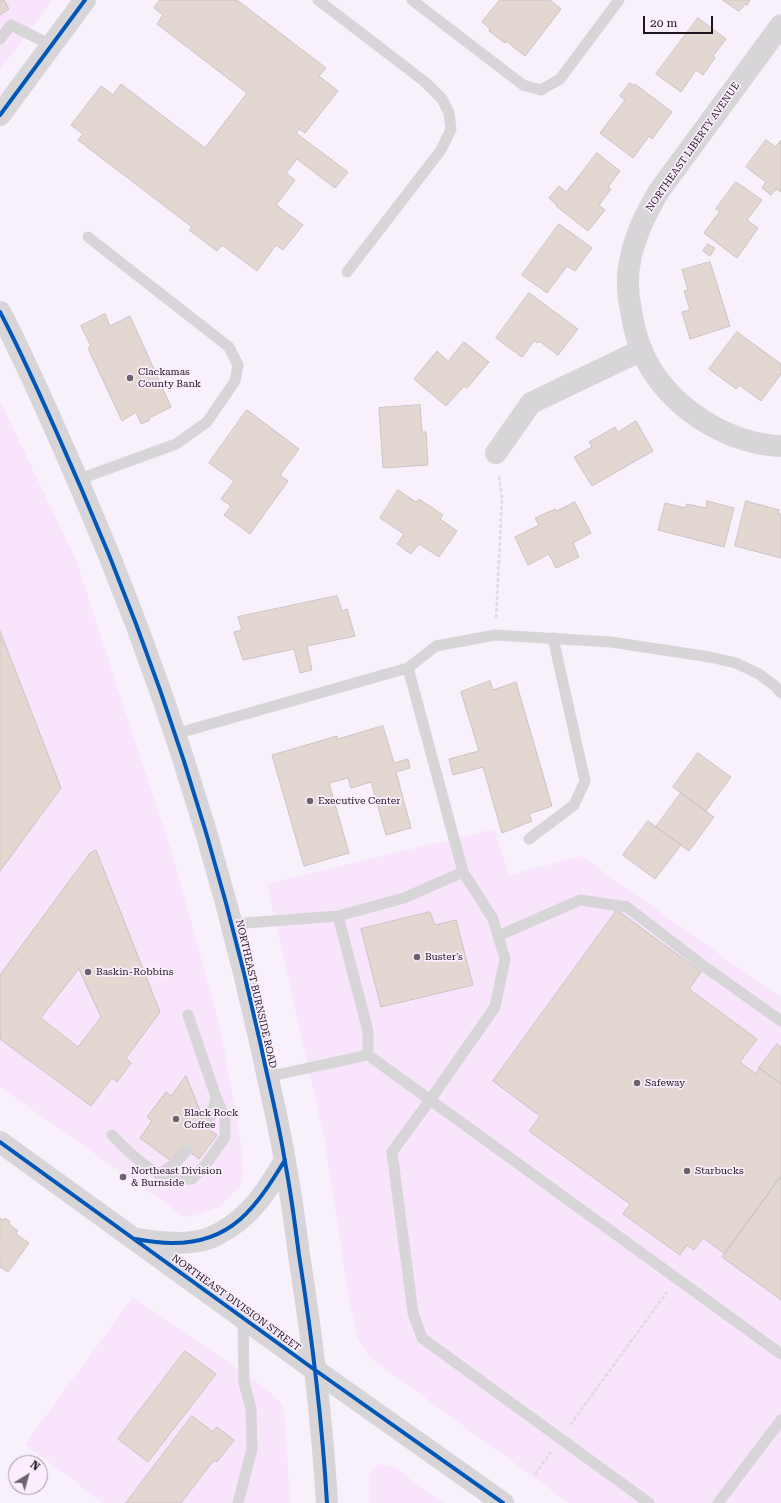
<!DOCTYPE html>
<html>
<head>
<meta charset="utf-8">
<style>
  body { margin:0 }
  #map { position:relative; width:781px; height:1503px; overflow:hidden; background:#f8f0fa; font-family:"Roboto Serif",serif }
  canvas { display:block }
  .north { position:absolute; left:8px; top:1455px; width:40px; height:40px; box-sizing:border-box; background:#fbedfd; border:1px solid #a397a4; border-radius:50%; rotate:37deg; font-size:11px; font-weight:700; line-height:16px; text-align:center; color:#1e151f }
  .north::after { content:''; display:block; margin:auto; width:14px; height:18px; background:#6a626c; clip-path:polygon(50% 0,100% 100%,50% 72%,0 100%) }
  .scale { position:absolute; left:643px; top:16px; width:70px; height:18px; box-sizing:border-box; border:2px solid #1e151f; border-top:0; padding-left:5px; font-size:12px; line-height:14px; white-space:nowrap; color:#1e151f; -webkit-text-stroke:3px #fbedfd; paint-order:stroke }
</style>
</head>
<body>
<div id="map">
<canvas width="781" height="1503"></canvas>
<div class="north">N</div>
<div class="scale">20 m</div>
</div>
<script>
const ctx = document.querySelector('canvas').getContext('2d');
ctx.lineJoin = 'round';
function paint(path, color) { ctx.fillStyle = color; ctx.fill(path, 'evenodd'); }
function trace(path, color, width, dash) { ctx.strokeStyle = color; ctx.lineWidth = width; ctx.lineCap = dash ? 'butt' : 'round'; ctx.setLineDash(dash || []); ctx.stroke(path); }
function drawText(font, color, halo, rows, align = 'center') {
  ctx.font = font + ' "Roboto Serif",serif'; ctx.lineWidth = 3.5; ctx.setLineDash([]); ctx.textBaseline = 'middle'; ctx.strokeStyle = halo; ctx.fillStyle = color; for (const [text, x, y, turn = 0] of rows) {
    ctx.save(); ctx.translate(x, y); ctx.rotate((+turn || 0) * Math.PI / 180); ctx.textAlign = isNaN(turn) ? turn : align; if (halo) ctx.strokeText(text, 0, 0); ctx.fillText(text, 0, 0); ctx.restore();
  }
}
const built = new Path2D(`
  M0,0H52L0,70Z
  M0,401L76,560L174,860L220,1027L241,1144L243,1172L241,1184L220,1206L198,1215L185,1217L0,1087Z
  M494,829L509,875L581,856L781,998V1503H569L369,1357L358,1338L349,1299L325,1141L267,884Z
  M133,1297L271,1392L282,1405L285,1419L290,1503H103L25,1444Z
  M381,1464L395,1468L443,1503H369V1475L373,1468Z`);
const building = new Path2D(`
  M0,0H4L9,9L0,15Z
  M160,0H237L326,68L319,76L338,91L305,133L299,129L296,133L348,172L335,188L297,159L286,173L295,180L276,205L303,225L283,250L276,245L257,271L222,245L217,251L189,230L192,227L78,140L83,134L71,125L101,86L113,95L121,84L205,148L247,93L157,24L163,15L154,8Z
  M500,0H550L561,9L525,56L506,41L505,43L489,31L490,29L482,22Z
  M723,0H750L747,5L745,4L739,11Z
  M698,18L726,39L713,56L715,58L703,75L696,70L681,92L656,74Z
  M630,83L634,86L635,84L672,112L652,139L649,136L633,158L600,133L625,100L620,96Z
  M766,140L776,147L781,140V192L776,189L771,195L762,188L766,182L746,167Z
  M597,153L620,171L608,187L611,189L599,205L605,210L588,231L556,206L557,205L549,198L559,186L566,192Z
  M736,182L762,200L747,220L758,228L737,258L704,233L720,211L716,209Z
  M559,224L592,248L575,271L567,266L547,293L522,275Z
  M708,244L715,248L710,256L703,251Z
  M710,262L730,326L690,339L682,312L690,310L684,291L688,290L682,270Z
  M529,293L578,329L558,355L539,341L538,343L534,341L522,357L496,338Z
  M105,314L110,326L130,316L171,407L149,418L150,420L141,424L136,412L122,421L88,348L91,346L81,326Z
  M737,332L781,364V374L761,401L739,385L736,389L709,369Z
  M464,342L489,362L467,388L464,386L446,406L414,379L437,351L448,361Z
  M420,405L422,432H426L428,465L383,468L379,408Z
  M247,410L299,449L280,475L288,481L250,534L224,515L231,506L221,499L234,481L209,463Z
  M636,421L653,451L592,486L574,457L592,447L589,442L615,427L618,432Z
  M398,490L416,502L419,499L443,515L440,519L457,531L439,557L419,544L411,554L397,544L404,534L380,518Z
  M707,501L734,508L724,547L658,530L665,503L685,508L687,504L706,508Z
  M746,501L779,510L778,514H781V558L735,546Z
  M575,502L591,533L573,543L579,557L556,568L549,554L528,565L515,537L539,525L535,518L555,509L556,511Z
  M337,596L342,611L347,609L355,636L307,646L312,670L300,673L294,649L243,660L234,632L242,630L238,617Z
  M0,631L61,788L0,871Z
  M490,681L493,690L516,682L552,806L529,814L532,821L502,833L483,767L453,775L449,759L479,751L461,692Z
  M383,726L394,763L408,759L410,768L396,772L411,828L386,835L371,782L351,788L348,778L329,783L349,853L304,866L272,755L337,736V739Z
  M698,753L731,777L706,811L673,787Z
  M681,793L714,817L689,851L656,827Z
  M648,821L681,845L655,879L623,855Z
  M96,850L160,1012L126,1058L131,1063L117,1082L112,1078L91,1106L0,1039V975L90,853ZM79,969L101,1017L78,1047L41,1018Z
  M617,910L701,972L689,989L757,1039L740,1062L756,1074L759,1068L781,1084V1176L725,1254L703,1238L694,1250L687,1245L680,1255L623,1214L630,1204L529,1131L540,1116L493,1081Z
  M430,912L435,925L456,920L473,985L381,1007L361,929Z
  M777,1044L781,1047V1084L759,1068Z
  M186,1076L203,1118L199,1123L217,1135L199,1159L182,1146L171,1161L140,1138L152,1121L147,1117L166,1092L171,1096Z
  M781,1176V1300L722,1257Z
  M0,1218L3,1220L5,1218L10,1222L9,1224L18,1231L16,1234L29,1243L8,1272L0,1267Z
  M185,1351L216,1374L148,1462L118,1439Z
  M192,1416L213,1432L217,1427L234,1440L217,1462L214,1460L181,1503H126Z`);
const path = new Path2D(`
  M496,618L502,498L499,475
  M570,1425L667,1292
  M535,1474L551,1452`);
const lane = new Path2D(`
  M318,0L425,82L442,99L449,113L451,129L441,150L347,272
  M412,0L523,85L541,90L560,79L619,0
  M0,39L11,25L51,45
  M77,480L176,444L207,422L235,381L238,365L229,347L88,237
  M408,668L436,646L495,635L611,642L710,657L736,663L759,674L775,686L781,693
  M175,734L408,668L463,872L493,919L505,959L495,1007L430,1100L392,1152L413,1313L422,1338L649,1503
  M529,839L574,805L585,781L553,638
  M338,916L404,898L463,872
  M232,924L338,916L368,1031V1055
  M498,936L580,900L627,907L705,967L781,1021
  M267,1077L368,1055L781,1354
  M204,1126L212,1114L216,1097
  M112,1135C127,1151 154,1177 176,1179C181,1180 187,1179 192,1179L206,1164L225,1137V1118L216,1097L188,1015
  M158,1174C172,1167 177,1163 187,1150
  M238,1503L252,1449L251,1409L244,1383L243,1318
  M718,1503L781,1420`);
const street = new Path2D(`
  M781,25L659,191C645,215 633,239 629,267C627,281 628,296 631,310C634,332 642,356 655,375C683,415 732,444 781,446
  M496,453L531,403L642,350`);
const secondary = new Path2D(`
  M0,115L85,0`);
const primary = new Path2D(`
  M0,312C30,369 55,429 81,488C159,668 219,855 261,1046C269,1085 279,1123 285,1162C291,1193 295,1224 299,1255C312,1337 322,1420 327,1503
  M0,1142L315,1370L503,1503
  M136,1239C159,1242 184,1246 207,1239C211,1238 216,1235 220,1233C251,1217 268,1189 285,1160`);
const cycleway = new Path2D(`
  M0,115L85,0
  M0,312C30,369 55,429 81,488C159,668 219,855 261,1046C269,1085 279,1123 285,1162C291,1193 295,1224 299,1255C312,1337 322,1420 327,1503
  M0,1142L315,1370L503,1503
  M135,1239C147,1241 159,1243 171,1243C232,1244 256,1207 285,1160`);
const markers = [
  [130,378,4,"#6a626c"],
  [310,801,4,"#6a626c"],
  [417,957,4,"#6a626c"],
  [88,972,4,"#6a626c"],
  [637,1083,4,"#6a626c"],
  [176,1119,4,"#6a626c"],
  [687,1171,4,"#6a626c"],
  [123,1177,4,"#6a626c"]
];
const streetNames = [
  ["NORTHEAST LIBERTY AVENUE",693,147,-55],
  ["NORTHEAST BURNSIDE ROAD",256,994,77],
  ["NORTHEAST DIVISION STREET",236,1303,36]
];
const poiNames = [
  ["Clackamas",138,372],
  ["County Bank",138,384],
  ["Executive Center",318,801],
  ["Buster's",425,957],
  ["Baskin-Robbins",96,972],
  ["Safeway",645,1083],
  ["Black Rock",184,1113],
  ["Coffee",184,1125],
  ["Northeast Division",131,1171],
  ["& Burnside",131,1183],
  ["Starbucks",695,1171]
];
paint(built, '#f8e4fb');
paint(building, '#e3d7d2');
trace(building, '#cbc3c4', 1);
trace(path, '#dedcde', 2.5, [4, 2]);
trace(lane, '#d7d5d7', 11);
trace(street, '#d7d5d7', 22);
trace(secondary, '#d7d5d7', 22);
trace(primary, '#d7d5d7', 22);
trace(cycleway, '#0057b8', 4);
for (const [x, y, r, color] of markers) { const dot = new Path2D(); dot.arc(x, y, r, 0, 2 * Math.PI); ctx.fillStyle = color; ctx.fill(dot); trace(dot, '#fbedfd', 1.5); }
drawText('10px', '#1e151f', '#fbedfd', streetNames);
drawText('10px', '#1e151f', '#fbedfd', poiNames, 'left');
</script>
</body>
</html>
